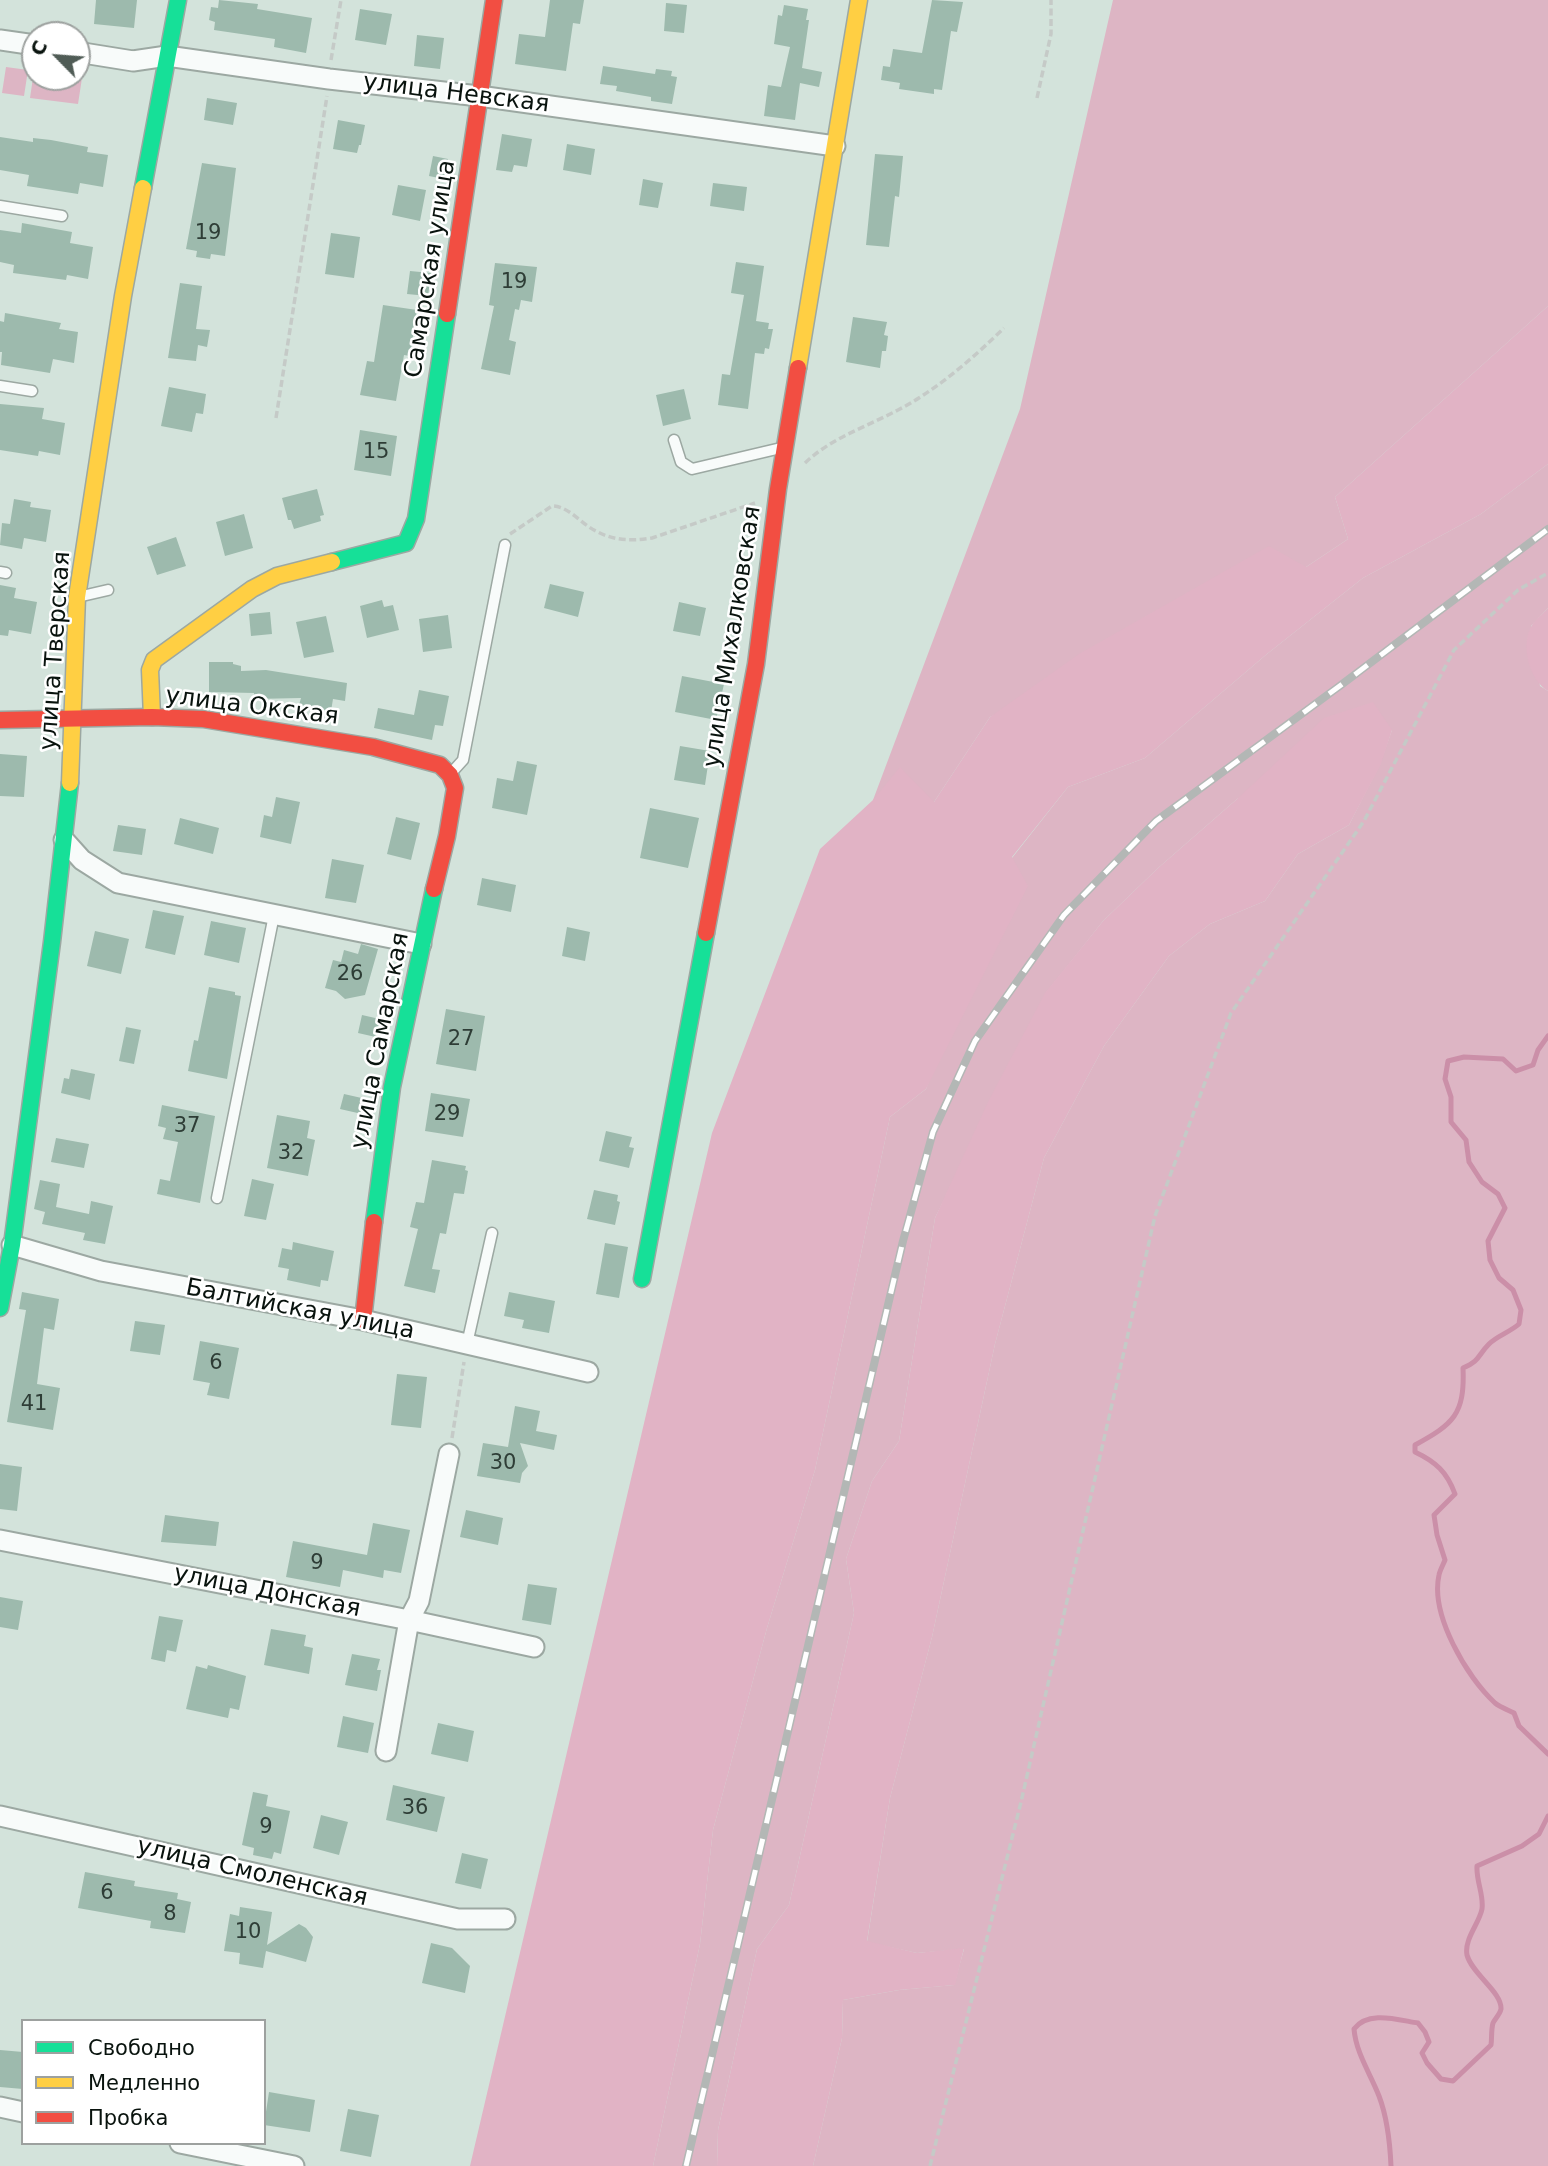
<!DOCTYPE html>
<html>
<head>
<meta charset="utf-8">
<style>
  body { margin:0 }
  #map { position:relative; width:1548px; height:2166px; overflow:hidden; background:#d3e3db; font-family:"DejaVu Sans",sans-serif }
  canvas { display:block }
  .legend { position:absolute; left:21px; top:2019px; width:245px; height:126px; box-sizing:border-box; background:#fff; border:2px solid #9da19f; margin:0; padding:9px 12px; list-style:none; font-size:21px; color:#09130e }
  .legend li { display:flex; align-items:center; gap:14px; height:35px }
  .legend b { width:35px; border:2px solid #9da19f }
  .north { position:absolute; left:21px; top:21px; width:70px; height:70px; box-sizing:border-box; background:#fff; border:2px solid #9da19f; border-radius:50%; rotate:295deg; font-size:19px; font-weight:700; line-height:28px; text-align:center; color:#09130e }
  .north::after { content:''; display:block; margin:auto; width:24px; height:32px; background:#505c56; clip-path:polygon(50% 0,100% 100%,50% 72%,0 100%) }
</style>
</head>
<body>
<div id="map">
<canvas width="1548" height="2166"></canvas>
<ul class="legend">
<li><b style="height:9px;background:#16e098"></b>Свободно</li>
<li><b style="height:9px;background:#ffcf43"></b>Медленно</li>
<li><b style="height:9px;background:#f24e42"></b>Пробка</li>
</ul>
<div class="north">С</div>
</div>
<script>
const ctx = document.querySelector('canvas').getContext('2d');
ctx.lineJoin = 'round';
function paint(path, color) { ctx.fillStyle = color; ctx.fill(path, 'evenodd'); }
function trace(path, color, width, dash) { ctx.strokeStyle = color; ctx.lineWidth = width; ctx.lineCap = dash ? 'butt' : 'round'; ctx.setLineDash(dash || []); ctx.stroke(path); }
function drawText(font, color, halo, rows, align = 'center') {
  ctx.font = font + ' "DejaVu Sans",sans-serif'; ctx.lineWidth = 5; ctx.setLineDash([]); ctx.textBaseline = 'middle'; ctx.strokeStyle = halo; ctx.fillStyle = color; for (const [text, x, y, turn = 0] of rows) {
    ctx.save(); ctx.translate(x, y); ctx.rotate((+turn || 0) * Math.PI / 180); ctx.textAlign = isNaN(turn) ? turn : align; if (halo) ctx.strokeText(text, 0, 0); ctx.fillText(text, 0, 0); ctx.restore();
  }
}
const green = new Path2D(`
  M1113,0H1548V306L1335,497L1348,539L1306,567L990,717L934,802L873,800L1020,409Z
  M6,67L28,70L24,96L2,93Z
  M34,71L35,77L82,78L78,104L30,98Z
  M1548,464V608L1531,626L1540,686L1548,691V2166H813L842,2038L843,2000L899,1990L954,1985L964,1949L917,1953L867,1942L890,1798L932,1637L995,1344L1044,1158L1104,1046L1169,956L1210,924L1265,901L1298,854L1349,825L1380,764L1392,730L1237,799L1158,868L1103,921L1046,993L935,1218L899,1441L872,1481L846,1559L854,1613L789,1905L757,1949L718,2130L717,2166H653L700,1944L713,1830L767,1628L815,1470L890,1117L926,1089L1012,858L1068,787L1145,758L1267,654L1363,578L1481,514Z`);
const forest = new Path2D(`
  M1548,306V464L1481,514L1363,578L1267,654L1145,758L1068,787L1012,857L1028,886L926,1089L890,1117L815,1470L767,1628L713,1830L700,1944L653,2166H470L712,1133L820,849L873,800L900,767L934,802L990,717L1079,654L1269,546L1306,567L1348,539L1335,497Z
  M1548,608V691C1529,680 1520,644 1532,625C1536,619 1543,614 1548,608Z
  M1373,702L1392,730L1381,764L1349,825L1298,854L1265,901L1210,924L1169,956L1104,1046L1044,1158L995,1344L932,1637L890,1798L867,1941L917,1953L964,1948L955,1985L899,1990L843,2000L842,2038L813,2166H717L718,2130L757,1949L789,1905L854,1613L846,1559L872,1481L899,1441L935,1218L988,1102L1045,993L1103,921L1158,868L1237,799L1324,718Z`);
const stream = new Path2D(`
  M1548,1036L1538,1050L1533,1065L1516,1071L1503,1059L1464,1057L1448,1061L1445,1079L1451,1097V1122L1466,1140L1469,1162L1482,1182L1498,1194L1505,1208L1488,1241L1490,1260L1499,1278L1513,1290L1521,1310L1519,1324C1510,1332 1497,1336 1489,1344C1477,1356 1481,1360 1463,1368C1465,1415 1453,1424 1415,1445V1452C1436,1462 1447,1472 1455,1494L1434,1515L1437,1535L1445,1560C1443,1565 1440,1570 1439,1575C1430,1615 1467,1677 1495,1703C1500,1707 1508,1710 1514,1713L1519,1726L1548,1754
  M1391,2166C1390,2143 1387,2117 1379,2096C1370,2073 1356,2053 1354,2029C1368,2010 1398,2020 1418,2023L1425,2032L1429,2042L1422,2053L1427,2063L1441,2079L1453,2081L1491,2045C1492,2038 1491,2030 1493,2023C1495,2019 1500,2014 1501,2009C1502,1992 1472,1974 1467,1955C1464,1939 1479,1924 1482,1909C1484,1895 1476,1881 1477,1866L1522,1846L1539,1834L1548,1816`);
const building = new Path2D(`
  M96,0H137L134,28L94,24Z
  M219,0L258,4L257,9L312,18L306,53L274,47L275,39L214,30L215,22L209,20L211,7L218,8Z
  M550,0H584L580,24L573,23L566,71L515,64L519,34L545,37Z
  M932,0L963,2L957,32L951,31L942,90L934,89V94L899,89L900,83L881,80L883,66L890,67L893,49L922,53Z
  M666,3L687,5L684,33L664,31Z
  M784,5L808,9L806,20H809L802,68L822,72L819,87L800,83L795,120L764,116L768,85L781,87L790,47L774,44L778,15L782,16Z
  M360,9L392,14L386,45L355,40Z
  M417,35L444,38L440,69L414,66Z
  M603,66L655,74L656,69L672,71L671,76L677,77L672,104L651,101V97L616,91L617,86L600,84Z
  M207,98L237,103L233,125L204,120Z
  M338,120L365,125L361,145H359L357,153L333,149Z
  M502,134L532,139L527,167L514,165L512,172L496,170Z
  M0,137L33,142V138L51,140L88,147L87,152L108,155L103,187L80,183L78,194L27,186L29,175L0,170Z
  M567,144L595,149L591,175L563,170Z
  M875,154L903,156L899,197L895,196L889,247L866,245Z
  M433,156L448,159L444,179L429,176Z
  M202,163L236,168L225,256L211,254L210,259L196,257L197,251L186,249Z
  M643,179L663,183L658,208L639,205Z
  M713,183L747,187L744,211L710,206Z
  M398,185L426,190L420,221L392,215Z
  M22,223L72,232L70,243L93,247L88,279L67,275L66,280L13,273L14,265L0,262V230L21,233Z
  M331,233L360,237L354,278L325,274Z
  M736,262L764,266L756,321L769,323L768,329H773L769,349L765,348L764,354L755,353L748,409L718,405L722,374L730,375L744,295L731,293Z
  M495,263L537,267L532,302L521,300L519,310L515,309L509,340L516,342L510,375L481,369L494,306L489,305Z
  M410,271L431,273L428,296L407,294Z
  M180,283L202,286L196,329L210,330L207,347L198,345L196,361L168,358Z
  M383,305L417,310L410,356L404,355L396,401L360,395L367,361L374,362Z
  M5,313L61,323L59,329L78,332L74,363L53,359L50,373L1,365L2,352H0V321L4,322Z
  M853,317L887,322L884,335L888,336L886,351H882L880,368L846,362Z
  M169,387L206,394L203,414L196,413L192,432L161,426Z
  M684,389L691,419L663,426L656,395Z
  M0,404L44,408L42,419L65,423L60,455L39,451L38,456L0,450Z
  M360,430L397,436L391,476L354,470Z
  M317,489L324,515L320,516L321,521L294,529L291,520H288L282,498Z
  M14,499L31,502L30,507L51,510L46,542L24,538L22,549L0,545L2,523L10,524Z
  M244,514L253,548L225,556L216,522Z
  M176,537L186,566L157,575L147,547Z
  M550,584L584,592L578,617L544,608Z
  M0,585L16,588L14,598L37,602L31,634L9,630L8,636L0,635Z
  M382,600L384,607L393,605L399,630L367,638L360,606Z
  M679,602L706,608L700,636L673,631Z
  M270,612L272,634L251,636L249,614Z
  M448,615L452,648L423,652L419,619Z
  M326,616L334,652L304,658L296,622Z
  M209,662H233V664L241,666V671L266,670L347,683L345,701L333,699L331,711L299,705L301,698L254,699V693L209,692Z
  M682,676L724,684L716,720L675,712Z
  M419,690L449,696L443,726L435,725L432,740L374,728L378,708L414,715Z
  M680,746L710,751L705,785L674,780Z
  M0,754L27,756L24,797L0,796Z
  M517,761L537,765L527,815L492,808L497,778L513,781Z
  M276,797L300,802L291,844L260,837L264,815L272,817Z
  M650,808L699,818L688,868L640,858Z
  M396,817L420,823L411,860L387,854Z
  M180,818L219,828L213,854L174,844Z
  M118,825L146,829L142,855L113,851Z
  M332,859L364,865L356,903L325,898Z
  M482,878L516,885L511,912L477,905Z
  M153,910L184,916L175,955L145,948Z
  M211,921L246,928L239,963L204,955Z
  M567,927L590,932L585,961L562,956Z
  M95,931L129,939L121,974L87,966Z
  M361,944L378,949L365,995L345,999L336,991L325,988L333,960L341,962L344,950L358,954Z
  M209,987L235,992V995L241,996L227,1079L188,1071L194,1040L198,1041Z
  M446,1009L485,1016L476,1071L436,1064Z
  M362,1015L384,1020L380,1038L358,1033Z
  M126,1027L141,1030L134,1064L119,1061Z
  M71,1069L95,1074L90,1100L61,1093L64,1078L69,1079Z
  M431,1093L470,1099L463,1137L425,1131Z
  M344,1094L366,1099L362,1114L340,1109Z
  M162,1105L215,1116L200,1203L157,1194L160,1179L170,1181L178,1142L163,1139L166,1128L158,1126Z
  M277,1115L310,1121L307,1138L315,1140L308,1176L267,1168Z
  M606,1131L632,1137L629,1147L634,1148L629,1168L599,1161Z
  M56,1138L89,1144L84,1168L51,1162Z
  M432,1160L466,1166L465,1170L468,1171L464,1194L454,1193L446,1234L440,1233L432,1269L440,1270L435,1293L404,1286L418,1229L410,1227L416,1202L424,1203Z
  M252,1179L274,1184L266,1220L244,1216Z
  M40,1180L60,1184L56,1207L89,1214L91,1201L113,1206L105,1244L83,1240L85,1233L42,1224L45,1212L34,1209Z
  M594,1190L618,1195L617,1201L620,1202L615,1225L587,1219Z
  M293,1242L334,1251L328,1281L321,1280L320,1287L287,1280L289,1269L278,1267L282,1248L292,1250Z
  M605,1243L628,1247L619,1298L596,1294Z
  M22,1292L59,1299L54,1330L44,1328L37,1384L60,1388L53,1430L7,1422L26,1310L19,1309Z
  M509,1292L555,1301L549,1333L522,1328L524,1320L504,1316Z
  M135,1321L165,1325L160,1355L130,1351Z
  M200,1341L239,1348L229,1399L207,1395L210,1383L193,1380Z
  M397,1374L427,1377L421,1428L391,1425Z
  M515,1406L540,1411L536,1431L557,1435L554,1450L520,1443L528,1466L522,1473L520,1483L477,1476L483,1443L508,1447Z
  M0,1464L22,1467L17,1511L0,1509Z
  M466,1510L503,1518L498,1545L460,1537Z
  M165,1515L219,1522L216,1546L161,1542Z
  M373,1523L410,1530L401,1573L384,1570L383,1578L343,1570L340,1587L286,1577L293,1541L367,1555Z
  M528,1584L557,1588L551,1625L522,1620Z
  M0,1597L23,1601L18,1630L0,1627Z
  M159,1616L183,1620L176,1652L167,1650L165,1662L151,1659Z
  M271,1629L306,1635L304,1646L313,1648L309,1674L264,1665Z
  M352,1654L380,1659L377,1670H381L377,1691L345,1685Z
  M208,1665L246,1676L239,1710L230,1708L228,1718L186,1709L196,1666L207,1669Z
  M343,1716L374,1723L368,1753L337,1747Z
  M438,1723L474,1731L468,1762L431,1754Z
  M393,1785L445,1797L437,1832L386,1820Z
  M253,1792L268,1795L266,1806L290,1811L281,1854L274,1852L272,1859L253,1855L254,1848L242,1845Z
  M321,1815L348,1822L339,1855L313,1848Z
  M462,1853L488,1859L481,1889L455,1883Z
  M85,1872L135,1881L134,1886L178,1893L177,1899L191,1902L185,1933L150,1928L151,1921L78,1908Z
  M240,1907L272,1912L267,1945L299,1924L306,1928L313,1937L306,1962L266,1951L263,1968L239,1964L240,1953L224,1951L230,1914L239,1916Z
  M431,1943L452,1948L470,1966L465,1993L422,1983Z
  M0,2050L23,2052V2089L0,2087Z
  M269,2092L315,2100L310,2132L264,2125Z
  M348,2109L379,2115L371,2157L340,2151Z`);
const path = new Path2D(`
  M331,60L341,0
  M1037,98L1051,34V0
  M276,418L327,96
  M805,463C831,438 866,427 898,410C938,389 972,359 1004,328
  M510,534L552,506C569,506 581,524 596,531C614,541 632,541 652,538L755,503
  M452,1438L464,1362
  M930,2166L1021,1802L1155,1216L1231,1013L1364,821L1454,650L1518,590L1548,573`);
const lane = new Path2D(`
  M0,206L62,216
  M0,386L32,391
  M674,440L681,462L692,469L781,448
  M0,572L6,573
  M82,596L108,590
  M453,771L463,760L505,545
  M217,1198L274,915
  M467,1344L492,1233`);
const street = new Path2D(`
  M0,40L35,45
  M77,52L133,61L167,56L329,79L479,96L835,146
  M64,840L82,860L118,883L421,944
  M12,1245L101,1271L363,1320L588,1372
  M0,1540L409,1620L534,1647
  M386,1751L409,1620L419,1601L449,1454
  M0,1816L458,1919H505
  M0,2107L23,2112
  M180,2143L294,2166`);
const fast = new Path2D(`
  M143,188L178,0
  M332,562L406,543L416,519L447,314
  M374,1222L392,1087L434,889
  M642,1279L706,933
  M0,1308L12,1245L52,942L70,783`);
const slow = new Path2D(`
  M798,368L859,0
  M152,717L150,670L154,660L252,589L277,576L332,562
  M70,783L77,597L123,296L143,188`);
const jam = new Path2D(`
  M447,314L494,0
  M0,720L152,717L203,719L373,747L440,765L450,775L455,788L447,836L434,889
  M706,933L756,664L778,489L798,368
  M363,1320L374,1222`);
const rail = new Path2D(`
  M686,2166L903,1241L933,1132L975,1041L1064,915L1156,821L1341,685L1548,529`);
const numberNames = [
  ["19",208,234],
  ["19",514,283],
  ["15",376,453],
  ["26",350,975],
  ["27",461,1040],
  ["29",447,1115],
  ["37",187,1127],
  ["32",291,1154],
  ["6",216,1364],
  ["41",34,1405],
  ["30",503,1464],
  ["9",317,1564],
  ["36",415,1809],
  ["9",266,1828],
  ["6",107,1894],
  ["8",170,1915],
  ["10",248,1933]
];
const streetNames = [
  ["улица Невская",456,94,7],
  ["Самарская улица",431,269,-81],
  ["улица Михалковская",733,637,-81],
  ["улица Тверская",56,651,-86],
  ["улица Окская",252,707,7],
  ["улица Самарская",381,1041,-79],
  ["Балтийская улица",300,1310,11],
  ["улица Донская",267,1592,11],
  ["улица Смоленская",252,1873,13]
];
paint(green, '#ddb5c4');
paint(forest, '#e1b3c5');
trace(stream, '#cb8fa8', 5);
paint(building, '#9dbaad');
trace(lane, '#9ca8a2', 13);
trace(street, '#9ca8a2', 23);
trace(fast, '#9ca8a2', 19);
trace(slow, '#9ca8a2', 19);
trace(jam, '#9ca8a2', 19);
trace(path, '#c5cac7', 3.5, [7, 3.5]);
trace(lane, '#f8fbfa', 10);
trace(street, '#f8fbfa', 19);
trace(fast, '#16e098', 16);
trace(slow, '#ffcf43', 16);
trace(jam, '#f24e42', 16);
trace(rail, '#b3b7b5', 8);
trace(rail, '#fff', 5, [16]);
drawText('21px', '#2e3d36', null, numberNames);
drawText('24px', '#09130e', '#fff', streetNames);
</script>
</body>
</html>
